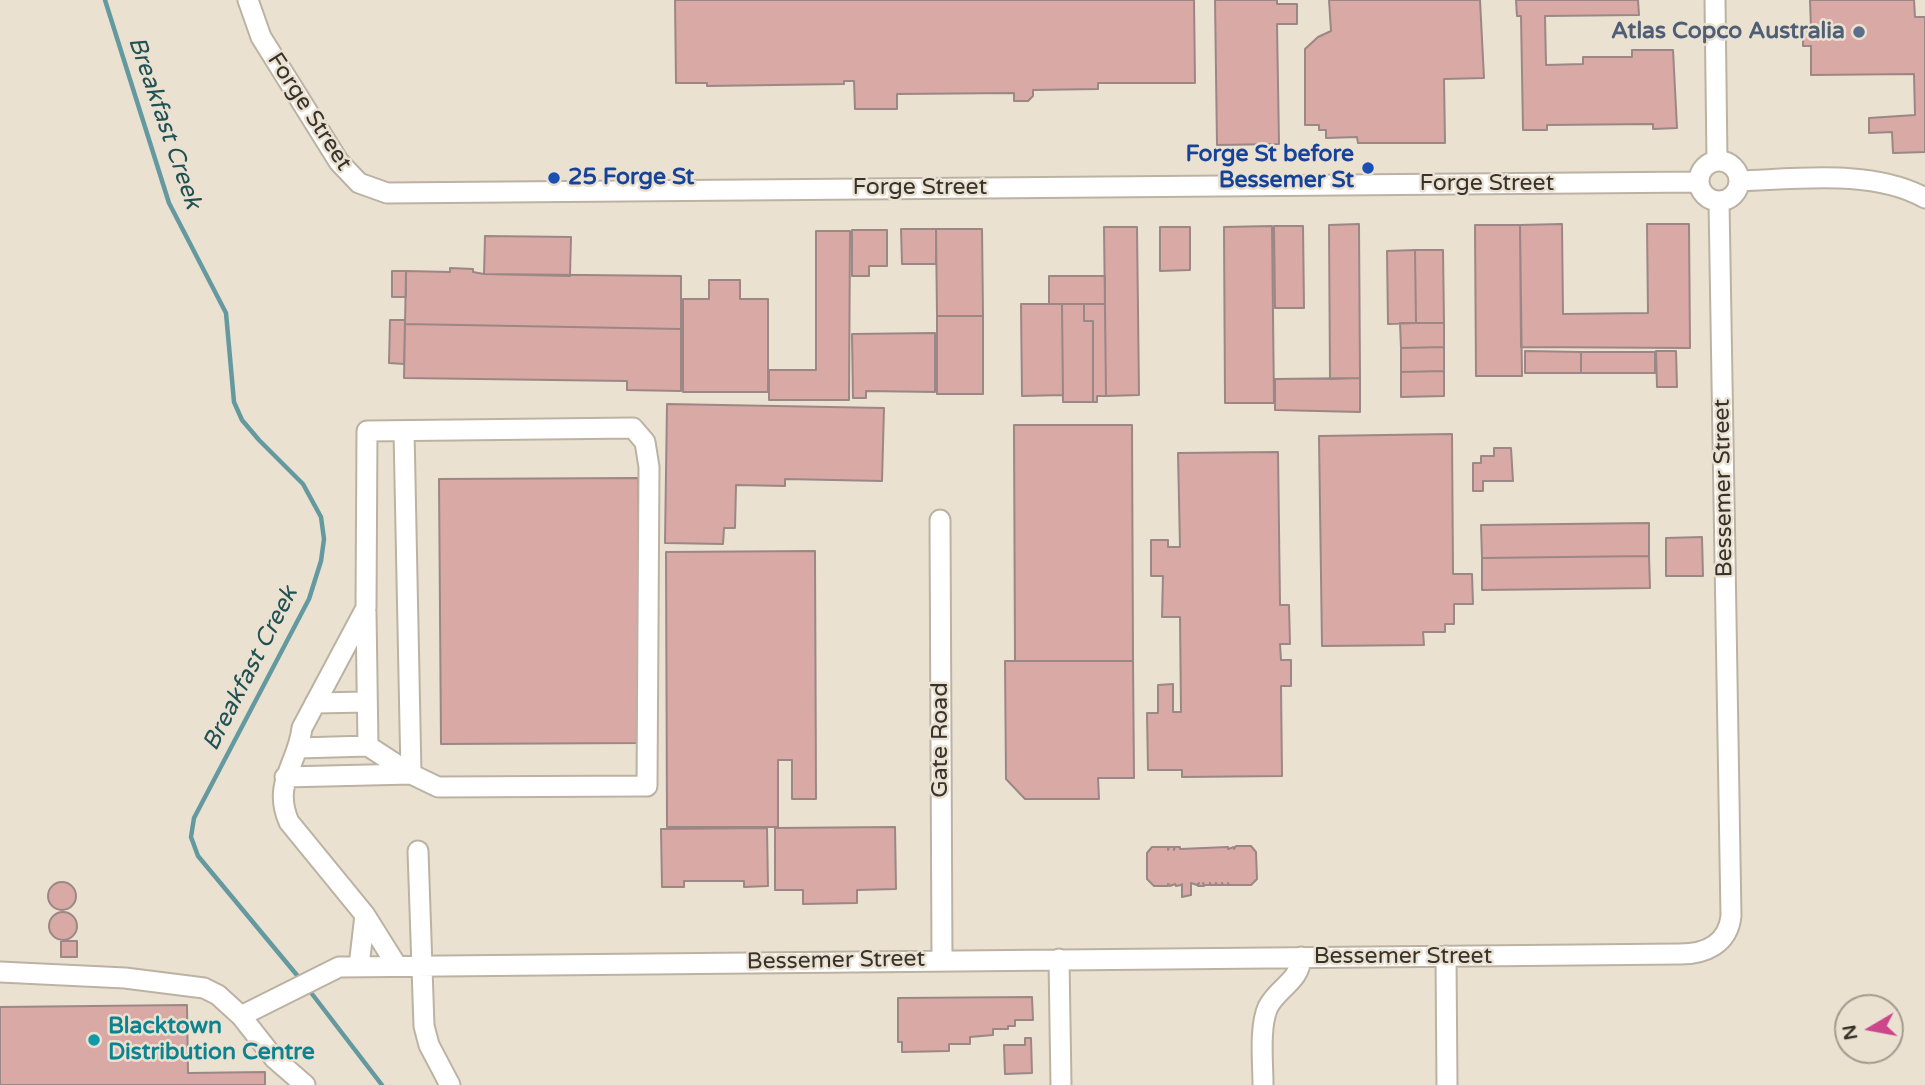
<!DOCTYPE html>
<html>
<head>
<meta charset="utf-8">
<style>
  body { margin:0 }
  #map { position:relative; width:1925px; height:1085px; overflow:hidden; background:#ebe1d1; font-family:"Varela Round",sans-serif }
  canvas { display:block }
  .north { position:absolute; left:1834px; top:994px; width:70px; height:70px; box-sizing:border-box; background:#ebe1d1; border:2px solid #a39b8f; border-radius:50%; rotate:260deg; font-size:19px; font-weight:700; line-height:28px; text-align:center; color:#37332c }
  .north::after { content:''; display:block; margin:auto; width:24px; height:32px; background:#cb468a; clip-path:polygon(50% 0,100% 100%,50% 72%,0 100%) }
</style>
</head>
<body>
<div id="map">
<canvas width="1925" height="1085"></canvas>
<div class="north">N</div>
</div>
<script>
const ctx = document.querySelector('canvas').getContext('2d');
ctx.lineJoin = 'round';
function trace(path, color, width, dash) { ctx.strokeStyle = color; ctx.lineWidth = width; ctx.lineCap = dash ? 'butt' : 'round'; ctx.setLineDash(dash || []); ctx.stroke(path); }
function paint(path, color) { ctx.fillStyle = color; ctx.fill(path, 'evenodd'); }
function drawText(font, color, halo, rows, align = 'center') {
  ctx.font = font + ' "Varela Round",sans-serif'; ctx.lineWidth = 5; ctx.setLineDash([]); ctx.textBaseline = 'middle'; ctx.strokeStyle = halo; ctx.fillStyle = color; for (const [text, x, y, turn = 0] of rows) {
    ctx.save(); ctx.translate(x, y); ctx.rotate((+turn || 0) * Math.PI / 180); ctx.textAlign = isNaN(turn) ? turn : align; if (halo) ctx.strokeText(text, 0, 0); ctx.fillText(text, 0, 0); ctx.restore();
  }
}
const stream = new Path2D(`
  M105,0L169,203L226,313L234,402L242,420L259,440L303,484L321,517L324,539L321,561L309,599L194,818L191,837L198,856L301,980
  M309,990L382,1085`);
const building = new Path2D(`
  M675,0H1194L1195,83H1098V89L1033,90V96L1028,101H1014V93L897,94V109H855L854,81H844V84L707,86V83H676Z
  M1215,0H1277V4H1297V24H1277L1279,144L1217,145Z
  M1329,0H1480L1484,78L1444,79L1445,143H1358L1357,137L1326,138V130H1319V125H1305V49L1318,37L1331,31Z
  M1516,0H1638L1639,15L1545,16L1546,65L1583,64V57H1632V50H1673L1677,128L1653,129V124L1547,125V130H1523L1521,16H1517Z
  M1810,0H1914L1915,17H1925V152L1893,153L1892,132L1869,133V118L1915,115L1914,74L1811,75V46H1803V29H1811Z
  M1359,224L1360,378L1330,379L1329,225Z
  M1562,224L1563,314L1648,313L1647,224H1689L1690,348L1521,347L1520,225Z
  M1475,225H1520L1522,376H1476Z
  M1272,226L1274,403H1225L1224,227Z
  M1274,226H1303L1304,308H1275Z
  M1104,227H1137L1139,395L1106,396Z
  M1160,227H1190V270L1160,271Z
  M901,229H936V264H902Z
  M936,229H982L983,316H937Z
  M852,230H887V266H869V276H852Z
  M816,231H850L849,400H769V370H816Z
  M485,236L571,237L570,276L484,274Z
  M1415,250H1443L1444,323H1416Z
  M1415,250L1416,323L1388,324L1387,251Z
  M450,268L473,269V272L484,274L681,276V329L405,324L406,271L450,272Z
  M392,271H406V297H392Z
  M1049,276H1105V304H1049Z
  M709,280H740V299H768V392H683V299H709Z
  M1021,304H1062L1063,395L1022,396Z
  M1062,304H1084V321H1093V402H1063Z
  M1084,304H1105L1106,396H1097V402H1093V321H1084Z
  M937,316H983V394H937Z
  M390,320H405L404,364L389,363Z
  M1400,323H1444V347L1401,348Z
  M405,324L681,329V391L627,390V381L404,378Z
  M935,333V392L866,391V398H853L852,334Z
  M1444,347V371L1401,372V348Z
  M1525,351L1581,352V373H1525Z
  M1656,351H1676L1677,387H1657Z
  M1581,352H1655V373H1581Z
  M1444,371V396L1401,397V372Z
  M1360,378V412L1275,410V379Z
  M667,404L884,408L882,481L785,479V486L736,485L735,528H724L723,544L665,543Z
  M1014,425H1132L1133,661H1015Z
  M1452,434L1453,574H1472L1473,604H1454V624H1445V632H1423L1424,645L1322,646L1319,436Z
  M1494,448H1511L1513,481H1483V491H1473V463H1481V456H1494Z
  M1278,452L1280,605H1289L1290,644H1280L1281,660H1291V686H1281L1282,776L1182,777V770H1148L1147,713H1158V685L1173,684V712H1181L1180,617H1162L1163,576H1151V540H1168V547H1180L1178,453Z
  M638,478L640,743L441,744L439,479Z
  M1649,523V556L1482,558L1481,525Z
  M1702,537L1703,576H1666V538Z
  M815,551L816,799H792V760H778V827H667L666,552Z
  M1649,556L1650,588L1482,590V558Z
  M1005,661H1133L1134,778H1098L1099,799H1025L1006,779Z
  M895,827L896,889L857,890V903L803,904V890H775V828Z
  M767,828L768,886L744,887V881H684V887H662L661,829Z
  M1236,846H1251L1256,852L1257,879L1251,885H1229L1228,883V885H1223L1222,883V885H1217L1216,883V885H1211L1210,883V885H1204L1203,883L1204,886H1198L1199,883L1197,885L1191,883V895L1182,897V884L1181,885L1176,886L1175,884L1170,886L1168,884V886H1154L1147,879V853L1152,847H1168V850L1169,847H1174V850L1175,847H1180V849L1228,847V849L1234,847V849Z
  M48 896a14 14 0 1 1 28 0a14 14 0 1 1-28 0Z
  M49 926a14 14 0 1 1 28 0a14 14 0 1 1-28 0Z
  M61,941H77V957H61Z
  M1032,997L1033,1020H1015V1026H1008V1029H993V1035L970,1037V1044H949V1051L902,1052V1042H898V998Z
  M187,1005L188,1073L265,1072V1085H0V1007Z
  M1025,1038H1031L1032,1073L1005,1074L1004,1045H1025Z`);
const minor = new Path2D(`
  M248,0L261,37L339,162L359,183L387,193L1699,182
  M1715,0L1717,161
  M1699 181a20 20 0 1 1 40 0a20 20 0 1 1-40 0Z
  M1739,181C1798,179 1873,169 1925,198
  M404,431L411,774
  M940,520L942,960
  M366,612L368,746
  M315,703L367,702
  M299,748L368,746L411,774
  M285,777L411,774L438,787L647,786L649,467L645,442L633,428L367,431L366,608L302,728C298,764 272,783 289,822L365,915L397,966
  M418,851L424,1026L429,1045L450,1085
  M1446,956L1447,1085
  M1059,959L1061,1085
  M359,966L365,915
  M0,972L125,978L204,988L218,995L241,1016L339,967L1680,954C1705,954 1728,944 1731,916L1719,201
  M241,1016L274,1058L305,1085
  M1263,1085C1263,1062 1259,1027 1268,1007C1278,987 1300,982 1301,957`);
const markers = [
  [1859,32,7,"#5c6f8a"],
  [1368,168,7,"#1a4fb4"],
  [554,178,7,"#1a4fb4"],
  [94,1040,7,"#0f9aa8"]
];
const serviceNames = [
  ["Atlas Copco Australia",1845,32]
];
const streetNames = [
  ["Forge Street",309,112,57],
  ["Forge Street",1487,184],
  ["Forge Street",920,188],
  ["Bessemer Street",1724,488,-91],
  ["Gate Road",941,740,-90],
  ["Bessemer Street",1403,957],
  ["Bessemer Street",836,961,-1]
];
const transitNames = [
  ["Forge St before",1354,155],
  ["Bessemer St",1354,181],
  ["25 Forge St",568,178,"left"]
];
const cultureNames = [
  ["Blacktown",108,1027],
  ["Distribution Centre",108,1053]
];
const waterNames = [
  ["Breakfast Creek",164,123,71],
  ["Breakfast Creek",251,669,-63]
];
trace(stream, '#649a9f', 4.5);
paint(building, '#d9a9a5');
trace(building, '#9b8785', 2);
trace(minor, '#bcb2a3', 23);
trace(minor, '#fff', 19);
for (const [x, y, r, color] of markers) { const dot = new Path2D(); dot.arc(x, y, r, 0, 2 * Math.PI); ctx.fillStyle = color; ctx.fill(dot); trace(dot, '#ebe1d1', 2.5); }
drawText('bold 23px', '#4e5e75', '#ebe1d1', serviceNames, 'right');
drawText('23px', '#37332c', '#ebe1d1', streetNames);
drawText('bold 23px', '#164399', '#ebe1d1', transitNames, 'right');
drawText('bold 23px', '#0d838f', '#ebe1d1', cultureNames, 'left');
drawText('italic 24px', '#205155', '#ebe1d1', waterNames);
</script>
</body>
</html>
